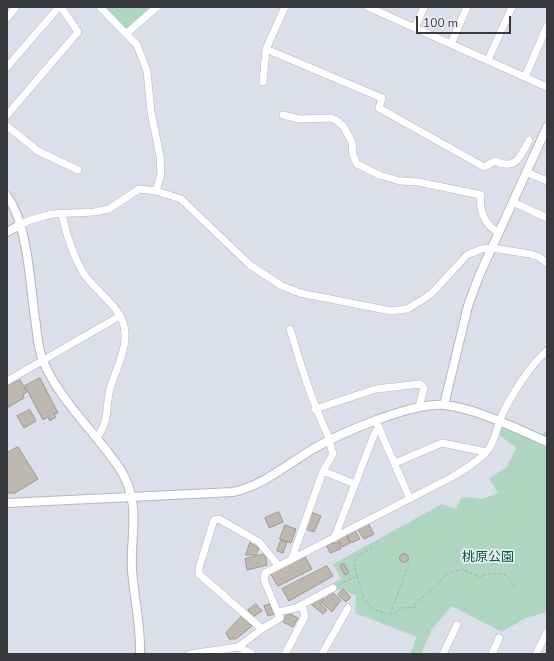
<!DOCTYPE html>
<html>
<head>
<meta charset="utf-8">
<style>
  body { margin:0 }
  #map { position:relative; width:554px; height:661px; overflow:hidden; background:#dcdfe9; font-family:"Nunito Sans",sans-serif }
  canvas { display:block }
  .frame { position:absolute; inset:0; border:8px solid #38393d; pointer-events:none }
  .scale { position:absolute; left:416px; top:16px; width:95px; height:18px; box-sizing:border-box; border:2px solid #38393d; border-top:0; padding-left:5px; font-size:12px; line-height:14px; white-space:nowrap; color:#38393d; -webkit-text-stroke:3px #e9ecf6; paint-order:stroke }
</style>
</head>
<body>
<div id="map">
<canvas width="554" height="661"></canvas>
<div class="frame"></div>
<div class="scale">100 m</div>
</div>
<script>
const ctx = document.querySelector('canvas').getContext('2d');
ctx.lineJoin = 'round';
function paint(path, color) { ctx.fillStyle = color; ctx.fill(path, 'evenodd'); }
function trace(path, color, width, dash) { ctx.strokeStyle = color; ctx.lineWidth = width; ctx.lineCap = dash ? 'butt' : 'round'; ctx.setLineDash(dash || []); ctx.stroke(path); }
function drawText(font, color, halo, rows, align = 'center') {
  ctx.font = font + ' "Nunito Sans","Noto Sans JP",sans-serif'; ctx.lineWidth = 3.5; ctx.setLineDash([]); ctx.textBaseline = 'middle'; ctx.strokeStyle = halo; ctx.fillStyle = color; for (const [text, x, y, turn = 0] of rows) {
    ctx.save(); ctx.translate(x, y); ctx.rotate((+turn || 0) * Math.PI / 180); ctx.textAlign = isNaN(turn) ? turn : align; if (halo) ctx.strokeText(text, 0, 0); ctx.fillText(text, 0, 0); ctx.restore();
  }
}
const green = new Path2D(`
  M105,7H150L126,29Z
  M499,422L536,438L547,431V612L524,619L502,632L452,606L432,629L421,654H410L417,637L355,613L356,596L342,589L335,591L331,584L341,579L333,564L442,504L456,509L461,498L469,497L482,499L498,493L489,478L507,467L516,448L496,432Z`);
const building = new Path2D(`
  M40,378L58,413L54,414L56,417L50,421L48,417L43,420L25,386Z
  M20,380L27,392L23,395L24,398L7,408V387Z
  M30,410L36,421L24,428L17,416Z
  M18,447L38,479L15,493H7V453Z
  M279,512L283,522L269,528L265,518Z
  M311,512L321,516L314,532L305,529Z
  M368,523L374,534L364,539L357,529Z
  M285,525L296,529L291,543L280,539Z
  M354,529L360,539L351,543L346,532Z
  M346,534L350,543L342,547L337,538Z
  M281,540L287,542L283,553L277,551Z
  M331,541L333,544L338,542L341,549L330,553L326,544Z
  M250,543L259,548L256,555H246Z
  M399.5 558a4.5 4.5 0 1 1 9 0a4.5 4.5 0 1 1-9 0Z
  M265,554L267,565L247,570L245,559Z
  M304,555L312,569L278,586L270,573Z
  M344,564L349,573L345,575L340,566Z
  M327,566L333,576L289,601L282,589Z
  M343,589L351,597L346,602L338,595Z
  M332,592L341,600L332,612L322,603Z
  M321,597L324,599L320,604L327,610L323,614L311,604Z
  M256,604L262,611L253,617L248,610Z
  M270,604L274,614L268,616L264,606Z
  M288,613L298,618L293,627L283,622Z
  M242,616L252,626L236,639H229L226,633Z`);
const path = new Path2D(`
  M357,576C352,556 355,557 372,548
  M339,585L357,576C365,602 363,608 392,615L403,608L415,607L414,604L433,589L446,574L462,569L479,577C495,571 511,571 515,590
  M390,614L409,564`);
const minor = new Path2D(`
  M100,7L137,45L147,71L151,112L160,156L161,174L156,191
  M368,7L547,87
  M7,18L16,7
  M415,28L424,7
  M127,33L157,7
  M451,44L467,7
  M266,49L382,98L379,108L484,167L495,161C516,171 521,156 529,140
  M488,60L512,7
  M7,67L59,7
  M525,77L547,26
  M263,82L266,49L285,7
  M7,115L78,32L61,7
  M283,115L299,119L331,118L336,120L343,126L352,142L353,155L357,164L379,175L400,181L418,182L481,195C479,211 484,224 499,233
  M7,126L38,151L78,170
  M526,172L547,181
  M513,202L547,218
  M62,214C66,234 73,256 84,274C97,293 124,308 125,333C126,352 115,371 110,389C105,409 110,419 97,438
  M20,225L30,220L52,214L94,212L109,209L139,189L156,191L181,199L250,265L282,286L300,293L391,311L407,309L422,300L432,293L467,255L481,249L492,248L530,254L539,257L547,263
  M290,329C302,369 312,402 330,440
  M7,381L120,316
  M315,409L376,389L420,384L424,388L419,407
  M377,424L410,499
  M395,463L442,443L486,452
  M323,471L355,484
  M335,536L374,435L379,427
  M292,558L323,471L333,454L329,440
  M278,612L296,608L333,588
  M262,629L199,574V568L214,520L219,519L259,542L278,565
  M238,647L262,629L280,618L264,580L265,573L454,476C465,469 479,461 488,450C496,440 497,425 503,413C511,396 532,362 547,351
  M190,654L238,647L252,654
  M285,654L305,616L302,605
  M322,654L348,608
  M443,654L457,625
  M492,654L499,638
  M536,654L547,632`);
const tertiary = new Path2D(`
  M7,196C29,226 30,289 36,325C37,337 39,350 43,361C60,401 96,433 120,469C142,504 130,533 132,570C134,598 141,625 140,654
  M7,232L20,225
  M444,405L468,306L479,276L547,127
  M7,503L233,492C264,485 286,465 313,449C340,433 413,402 444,405C476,408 517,429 547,442`);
const parkNames = [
  ["桃原公園",488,558]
];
paint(green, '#afd6c1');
paint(building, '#bfb8b0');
trace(building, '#9e978f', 1);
trace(minor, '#b4b7c0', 8);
trace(tertiary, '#b4b7c0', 10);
trace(path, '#a9abb3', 1, [3, 2]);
trace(minor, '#fff', 7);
trace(tertiary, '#fff', 8);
drawText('13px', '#0c583c', '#e9ecf6', parkNames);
</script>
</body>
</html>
